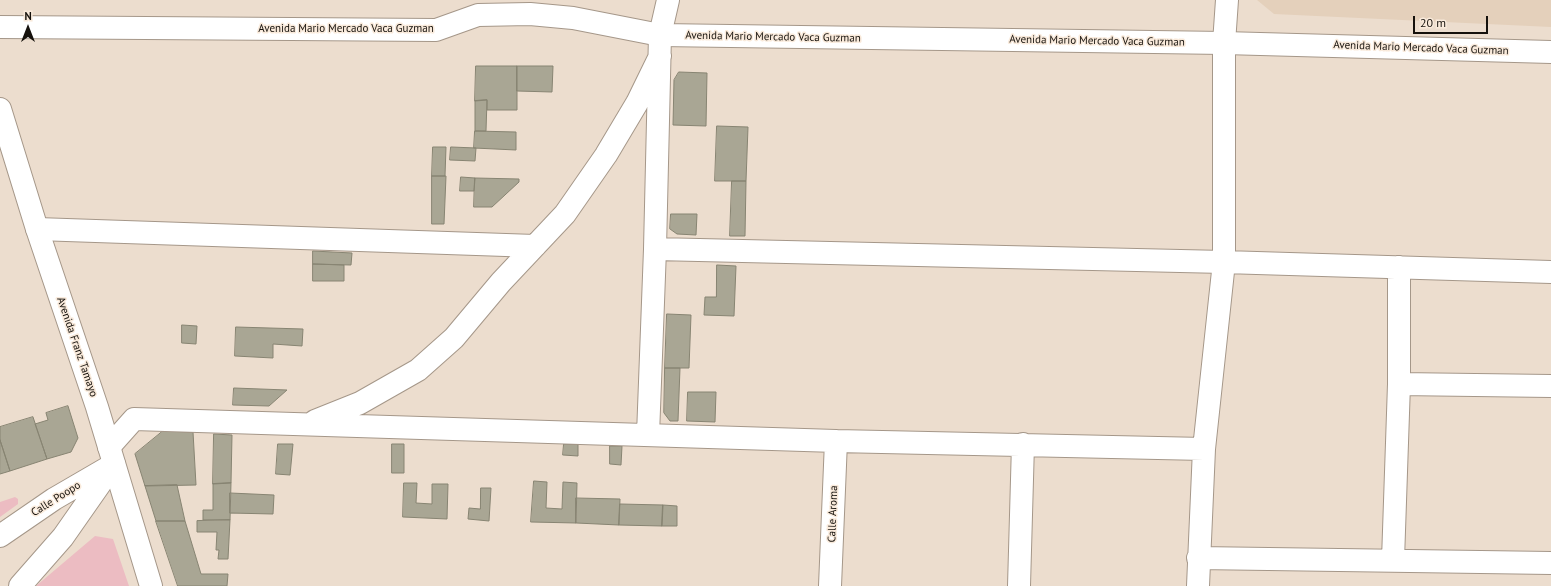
<!DOCTYPE html>
<html>
<head>
<meta charset="utf-8">
<style>
  body { margin:0 }
  #map { position:relative; width:1551px; height:586px; overflow:hidden; background:#ecddce; font-family:"PT Sans",sans-serif }
  canvas { display:block }
  .north { position:absolute; left:8px; top:8px; width:40px; height:40px; -webkit-text-stroke:3px #f9eadb; paint-order:stroke; rotate:0deg; font-size:11px; font-weight:700; line-height:16px; text-align:center; color:#15110c }
  .north::after { content:''; display:block; margin:auto; width:14px; height:18px; background:#15110c; clip-path:polygon(50% 0,100% 100%,50% 72%,0 100%) }
  .scale { position:absolute; left:1413px; top:16px; width:75px; height:18px; box-sizing:border-box; border:2px solid #15110c; border-top:0; padding-left:5px; font-size:12px; line-height:14px; white-space:nowrap; color:#15110c; -webkit-text-stroke:3px #f9eadb; paint-order:stroke }
</style>
</head>
<body>
<div id="map">
<canvas width="1551" height="586"></canvas>
<div class="north">N</div>
<div class="scale">20 m</div>
</div>
<script>
const ctx = document.querySelector('canvas').getContext('2d');
ctx.lineJoin = 'round';
function paint(path, color) { ctx.fillStyle = color; ctx.fill(path, 'evenodd'); }
function trace(path, color, width, dash) { ctx.strokeStyle = color; ctx.lineWidth = width; ctx.lineCap = dash ? 'butt' : 'round'; ctx.setLineDash(dash || []); ctx.stroke(path); }
function drawText(font, color, halo, rows, align = 'center') {
  ctx.font = font + ' "PT Sans",sans-serif'; ctx.lineWidth = 3; ctx.setLineDash([]); ctx.textBaseline = 'middle'; ctx.strokeStyle = halo; ctx.fillStyle = color; for (const [text, x, y, turn = 0] of rows) {
    ctx.save(); ctx.translate(x, y); ctx.rotate((+turn || 0) * Math.PI / 180); ctx.textAlign = isNaN(turn) ? turn : align; if (halo) ctx.strokeText(text, 0, 0); ctx.fillText(text, 0, 0); ctx.restore();
  }
}
const built = new Path2D(`
  M1257,0H1551V27L1274,14Z`);
const green = new Path2D(`
  M15,497L18,499V504L0,517V502Z
  M95,536L113,539L129,586H36Z`);
const building = new Path2D(`
  M476,66H517V110H487V100L475,101Z
  M517,66H553L552,92L517,91Z
  M679,72L707,73L706,126L673,125L674,80Z
  M487,100L486,131H475V101Z
  M717,126L748,127L746,181H715Z
  M475,131L516,132V150L474,148Z
  M433,147H446L445,176H432Z
  M451,147L476,148L475,161L450,160Z
  M432,176H446L444,224H432Z
  M461,177L475,178L474,191H460Z
  M475,178L519,179V182L492,207H474Z
  M732,181H746L745,236H730Z
  M671,214H697L696,235L677,234L670,229Z
  M313,251L352,253L351,265L313,264Z
  M313,264L344,265V281H313Z
  M717,265L736,266L734,316L704,315L705,297H716Z
  M667,314L691,315L689,368H665Z
  M182,325L197,326L196,344L182,343Z
  M236,327L303,329L302,346L273,344V358L235,356Z
  M665,368H680L678,421H670L664,413Z
  M234,388L287,390L269,406L233,405Z
  M688,392H716L715,422L687,421Z
  M68,406L78,438L71,452L47,459L35,424L48,420L46,413Z
  M33,417L47,459L10,471L0,440V427Z
  M163,431L193,432L196,485L145,486L135,454Z
  M214,434L232,435L231,483L213,484Z
  M0,440L10,471L0,474Z
  M278,444H293L290,475L276,474Z
  M392,444H404V473H392Z
  M564,444H578V456L563,455Z
  M610,446H622L621,465L610,464Z
  M534,481L547,482L546,508L562,509L563,482L577,483L576,523L531,522Z
  M231,483L230,520H203V510H213V484Z
  M404,483H417L416,503L432,504V484H448L447,519L403,517Z
  M177,485L185,521H156L145,486Z
  M481,488H491L489,521L468,519L469,508L480,509Z
  M230,493L274,495L273,514L230,513Z
  M576,498L620,499L619,525L576,523Z
  M620,504L663,505L662,526L619,525Z
  M663,505L677,506V526H662Z
  M230,520L228,559H218L219,550H216L217,532H197V521Z
  M156,521H185L201,574H228L227,586H178Z`);
const street = new Path2D(`
  M37,229L535,246
  M655,249L1224,262L1551,272
  M1399,384L1551,386
  M315,421L360,403L418,370L454,338L501,282L565,214L606,155L637,103L660,56
  M648,435L655,249L660,35L668,0
  M109,447L134,419L836,441L1204,449
  M0,536L54,499L109,467
  M1198,558L1551,563
  M1393,560L1399,384V267
  M20,586L63,537L114,464
  M830,586L836,441
  M1019,586L1023,444
  M1198,586L1204,449L1224,262V43L1227,0`);
const secondary = new Path2D(`
  M0,27L436,30L478,15L530,14L573,18L660,35L1224,43L1551,52
  M0,109L37,229L97,407L151,586`);
const streetNames = [
  ["Avenida Mario Mercado Vaca Guzman",346,29],
  ["Avenida Mario Mercado Vaca Guzman",773,37,1],
  ["Avenida Mario Mercado Vaca Guzman",1097,41,1],
  ["Avenida Mario Mercado Vaca Guzman",1421,48,2],
  ["Avenida Franz Tamayo",77,347,71],
  ["Calle Poopo",56,499,-32],
  ["Calle Aroma",833,514,-88]
];
paint(built, '#e4d0bb');
paint(green, '#ecbcc2');
paint(building, '#a9a694');
trace(building, '#878472', 1);
trace(street, '#a59789', 24);
trace(secondary, '#a59789', 24);
trace(street, '#fff', 22);
trace(secondary, '#fff', 22);
drawText('11px', '#15110c', '#f9eadb', streetNames);
</script>
</body>
</html>
